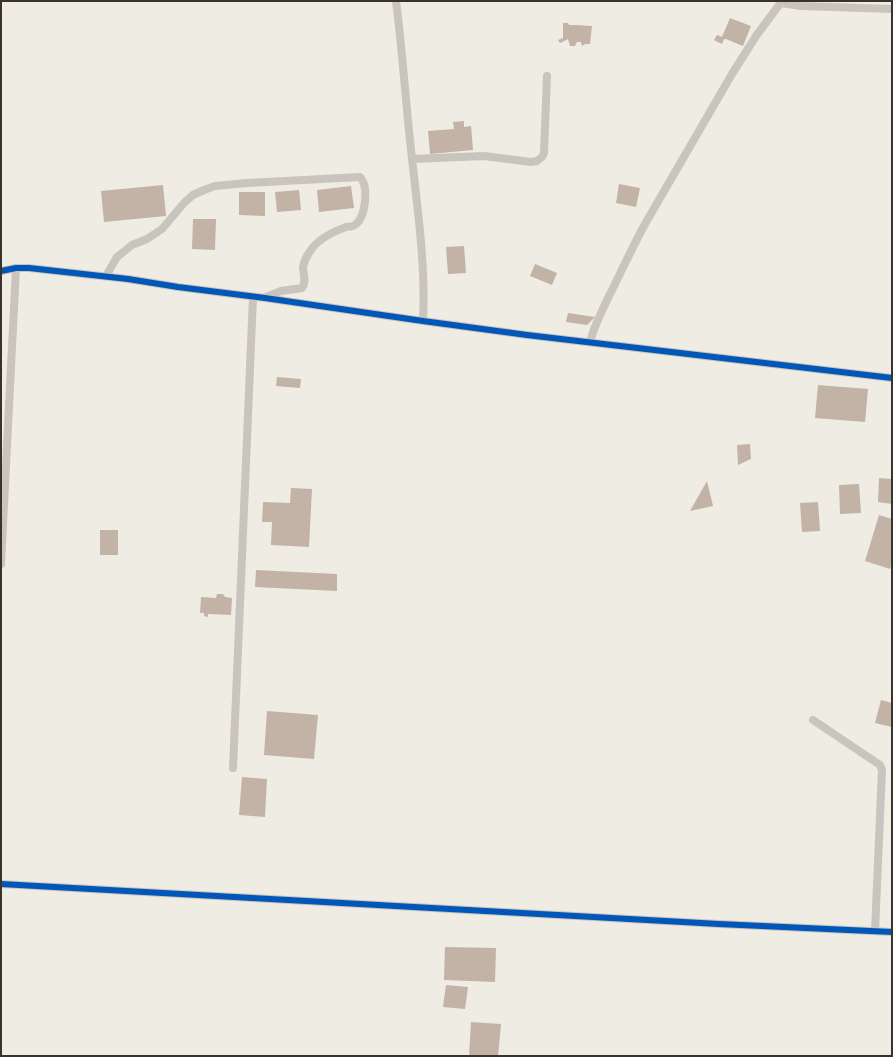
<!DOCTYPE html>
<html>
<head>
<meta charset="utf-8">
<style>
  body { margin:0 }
  #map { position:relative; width:893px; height:1057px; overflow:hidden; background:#efece4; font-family:"Alegreya Sans",sans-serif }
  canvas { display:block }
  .frame { position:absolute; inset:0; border:2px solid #3a322b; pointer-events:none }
</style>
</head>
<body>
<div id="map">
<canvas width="893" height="1057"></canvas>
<div class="frame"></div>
</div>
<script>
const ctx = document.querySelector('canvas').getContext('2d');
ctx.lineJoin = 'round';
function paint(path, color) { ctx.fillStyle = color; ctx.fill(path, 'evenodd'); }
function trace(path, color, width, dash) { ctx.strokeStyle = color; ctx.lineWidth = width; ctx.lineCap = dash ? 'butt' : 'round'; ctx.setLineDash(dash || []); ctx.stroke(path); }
const building = new Path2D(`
  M730,18L751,26L743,46L726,39H724L722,44L714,40L717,35L722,37Z
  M563,23H568L569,25H576L592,26L590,44H585L582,46L581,42H577L575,46H570L568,39L560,43L558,40L563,38Z
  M464,121V127L471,126L473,150L430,154L428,131L454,129L453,122Z
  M619,184L640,188L636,207L616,203Z
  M163,185L166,216L104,222L101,191Z
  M351,186L354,208L319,212L317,190Z
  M299,190L301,210L277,212L275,192Z
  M239,192H265V216L239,215Z
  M193,219H216L215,250L192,249Z
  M464,246L466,273L448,274L446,247Z
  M535,264L557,273L552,285L530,276Z
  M568,313L595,317L587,325L566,322Z
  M277,377L301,379L300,388L276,386Z
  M818,385L868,389L865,422L815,418Z
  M750,444L751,459L738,465L737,445Z
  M879,478L892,479V504L878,502Z
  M707,481L713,506L690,511Z
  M859,484L861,513L840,514L839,485Z
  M291,488L312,489L309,547L271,545L272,522H262L263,502L290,503Z
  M818,502L820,531L802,532L800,503Z
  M879,515L892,519V563L890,569L865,561Z
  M100,530H118V555H100Z
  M256,570L337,574V591L255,587Z
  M217,594H223L225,597L232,598L231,615L208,614V617L204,616V613H200L201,597L216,598Z
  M881,700L892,703V727L875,723Z
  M267,711L318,715L314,759L264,755Z
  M242,777L267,779L265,817L239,815Z
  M445,947L496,948L495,982L444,980Z
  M446,985L468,987L465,1009L443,1007Z
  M471,1022L501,1024L498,1056H469Z`);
const street = new Path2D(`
  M396,1C402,47 405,94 410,140C416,200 426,260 423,321
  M781,3L801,6L892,9
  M412,159L484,156L531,162L537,161L542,157L544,153L547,76
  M1,271L16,268H29L128,279L178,287L265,298L423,321L527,335L892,378
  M106,276L117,257L132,245L147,239L162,229L184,203L193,195L204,190L215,186L247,183L360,177C369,186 366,217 355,225C353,227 349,226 346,227C332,232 317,239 309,253C306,257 304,262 303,267C303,274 307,282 302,288L281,291L266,297
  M590,342C594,326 602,311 609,296C621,272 632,248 645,224L732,74L756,36L782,1
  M1,564L16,268
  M813,720L880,765L882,770L875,931
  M233,768L253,297
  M1,884L719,924L892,932`);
const cycleway = new Path2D(`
  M1,271L16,268H29L128,279L178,287L265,298L423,321L527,335L892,378
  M1,884L719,924L892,932`);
paint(building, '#c2b3a6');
trace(street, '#c9c4bd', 8);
trace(cycleway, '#0057b8', 6);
</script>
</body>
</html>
